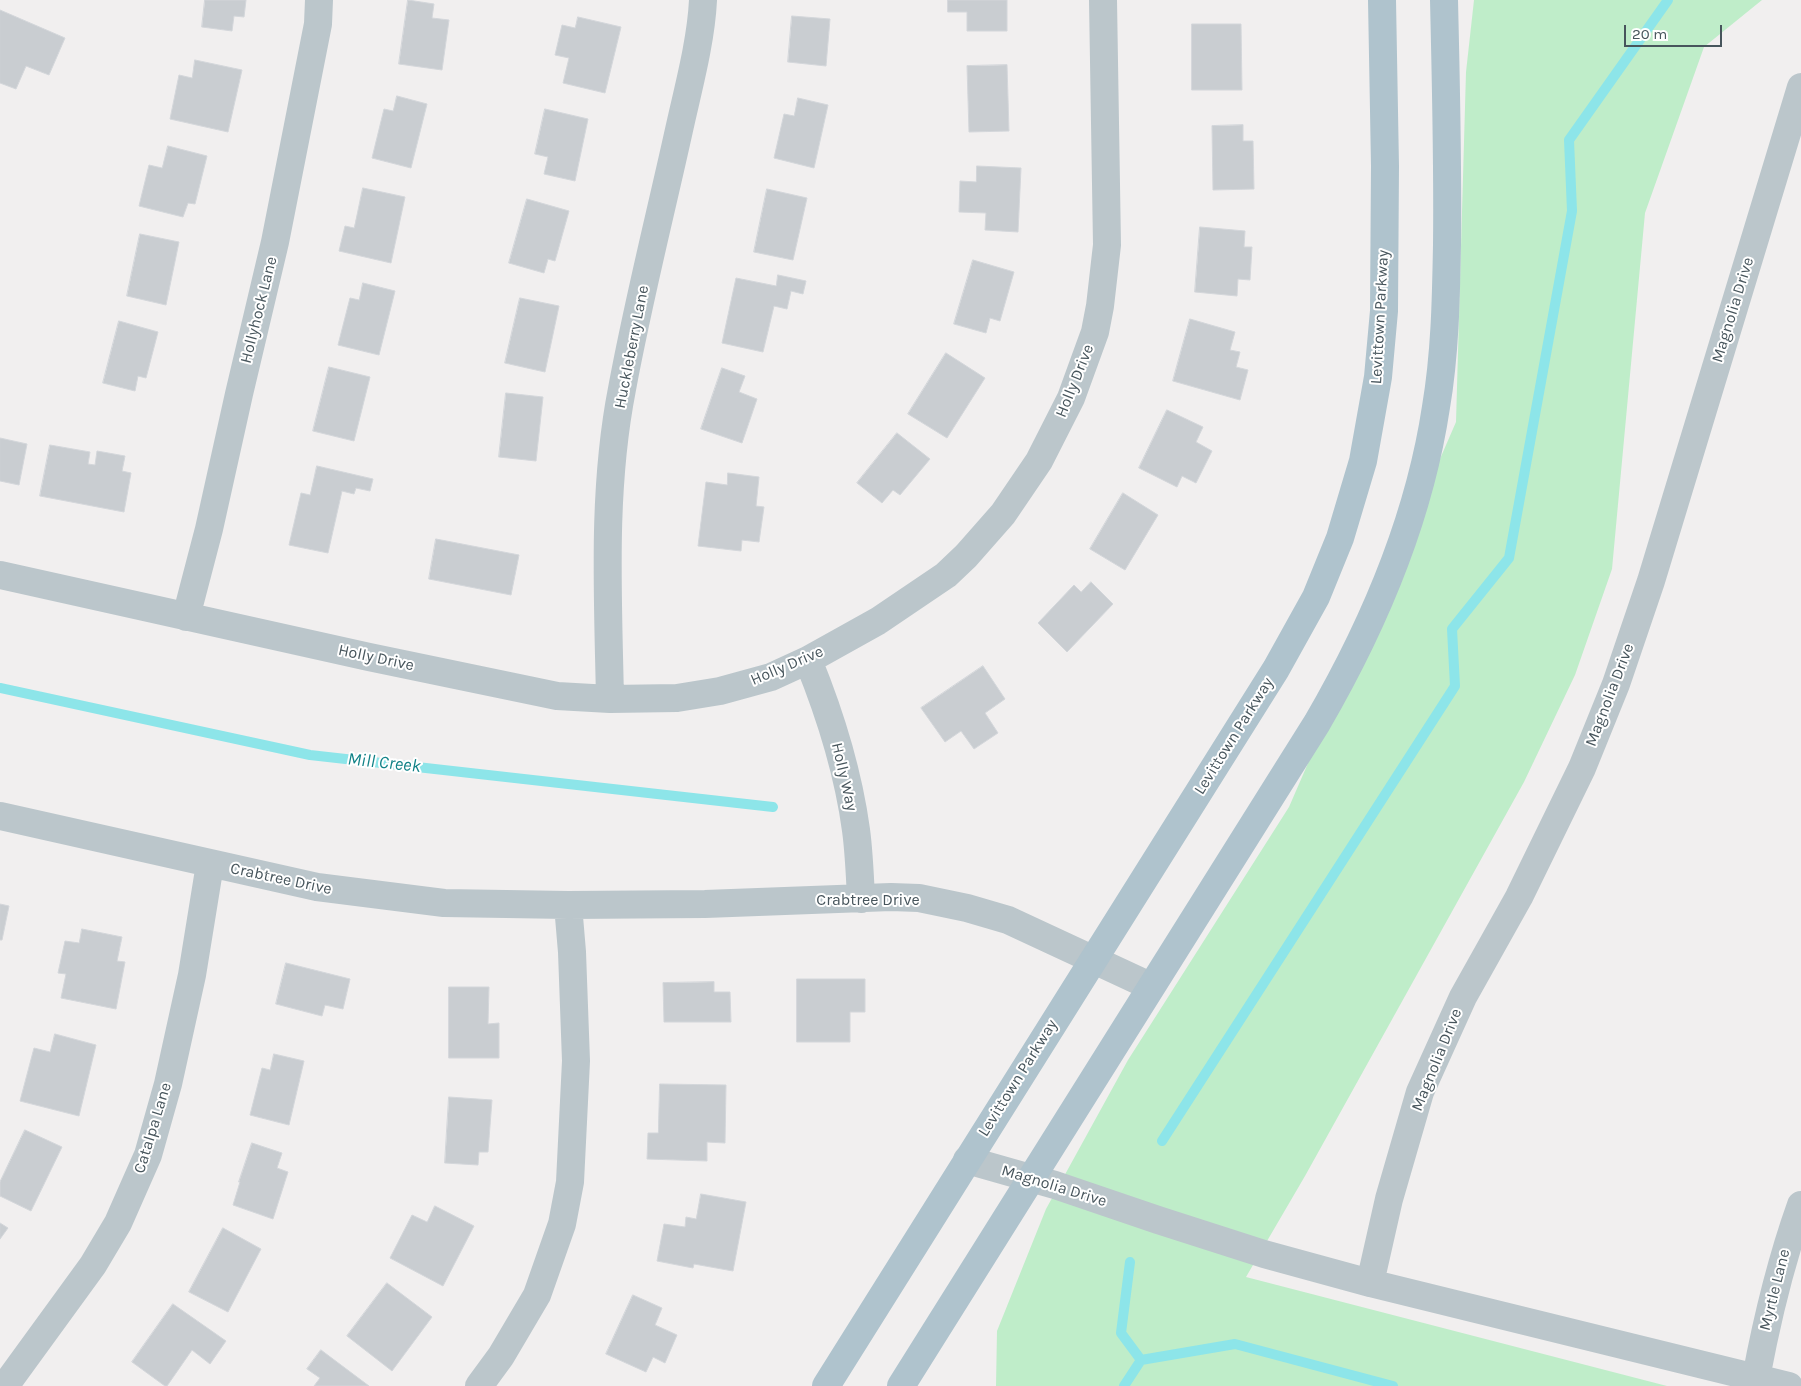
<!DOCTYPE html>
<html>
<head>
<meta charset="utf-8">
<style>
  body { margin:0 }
  #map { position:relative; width:1801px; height:1386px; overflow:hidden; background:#f1efef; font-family:Karla,sans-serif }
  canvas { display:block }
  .scale { position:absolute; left:1624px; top:25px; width:98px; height:22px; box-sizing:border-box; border:2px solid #47555c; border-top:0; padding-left:6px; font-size:15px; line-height:18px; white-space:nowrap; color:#47555c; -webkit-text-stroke:4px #fff; paint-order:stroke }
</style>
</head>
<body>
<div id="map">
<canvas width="1801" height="1386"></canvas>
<div class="scale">20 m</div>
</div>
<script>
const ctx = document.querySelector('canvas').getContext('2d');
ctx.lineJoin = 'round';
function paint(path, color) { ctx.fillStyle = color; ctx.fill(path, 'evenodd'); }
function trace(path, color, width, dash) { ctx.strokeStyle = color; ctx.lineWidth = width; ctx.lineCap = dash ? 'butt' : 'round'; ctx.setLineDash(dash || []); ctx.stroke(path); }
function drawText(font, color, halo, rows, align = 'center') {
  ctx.font = font + ' Karla,sans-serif'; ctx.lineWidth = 4; ctx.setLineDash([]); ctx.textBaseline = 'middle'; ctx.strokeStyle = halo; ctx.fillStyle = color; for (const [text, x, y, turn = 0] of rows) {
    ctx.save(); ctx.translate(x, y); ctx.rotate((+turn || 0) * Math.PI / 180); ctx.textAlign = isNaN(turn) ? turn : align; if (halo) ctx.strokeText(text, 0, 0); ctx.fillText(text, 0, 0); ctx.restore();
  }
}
const green = new Path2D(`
  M1474,0H1762L1704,47L1645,213L1612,569L1575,675L1524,782L1305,1176L1246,1277L1667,1386H996L997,1331L1046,1209L1128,1060L1289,807L1456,422L1466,72Z`);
const stream = new Path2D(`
  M0,688L310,755L773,807
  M1162,1141L1455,686L1452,629L1509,558L1572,211L1569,140L1668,0
  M1130,1262L1121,1333L1141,1360
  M1124,1386L1141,1360L1235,1344L1393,1386`);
const building = new Path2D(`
  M205,0H246L244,17L234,16L232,31L202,27Z
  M408,0L434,4L432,18L449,20L442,70L399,64Z
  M948,0H1007V31H967V12H948Z
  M0,10L65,38L49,75L26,66L16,89L0,83Z
  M792,16L830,19L826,66L788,62Z
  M578,17L621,27L605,93L563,83L569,58L555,55L562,25L575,28Z
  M1192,24H1241L1242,90H1192Z
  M195,60L242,70L228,132L170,119L179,75L192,78Z
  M1007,65L1009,131L969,132L967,66Z
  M397,96L427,104L411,168L372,158L384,109L393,111Z
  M798,98L828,105L814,168L774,158L784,114L794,116Z
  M545,109L588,119L575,181L544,174L548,157L535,154Z
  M1243,125V141H1253L1254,189L1213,190L1212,126Z
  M168,146L207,156L195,204L188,203L183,217L139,206L149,165L162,168Z
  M977,166L1021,168L1018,232L985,230L986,213L959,212L960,181L976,182Z
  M363,188L405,197L391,263L339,251L345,226L354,228Z
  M767,189L807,198L793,260L754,252Z
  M527,199L569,211L555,261L548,259L544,273L509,263Z
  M1200,227L1245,231L1244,247H1252L1250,280L1238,279L1237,296L1195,292Z
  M140,234L179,242L166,305L127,296Z
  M973,260L1014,272L1000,321L990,318L986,333L954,324Z
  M778,275L806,281L803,294L791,291L787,309L774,306L763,352L722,343L736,278L776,286Z
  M363,283L395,291L379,355L338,345L350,298L359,300Z
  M520,298L559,306L545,372L505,363Z
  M1190,319L1235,332L1230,350L1240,352L1236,367L1248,370L1240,400L1173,381Z
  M119,321L158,332L146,378L138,376L135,391L103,383Z
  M946,353L985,378L947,438L908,414Z
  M329,367L370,377L354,441L313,431Z
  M722,368L745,376L739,392L757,399L742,443L701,429Z
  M506,393L543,397L536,461L499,457Z
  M1167,410L1203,427L1196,442L1212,451L1196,483L1182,476L1177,487L1139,468Z
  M897,433L930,459L900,495L893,490L882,503L857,483Z
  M0,438L27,444L19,485L0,481Z
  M50,445L90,452L88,464L95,465L97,451L125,456L122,471L131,473L124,512L40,496Z
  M317,466L373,479L370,491L356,488L354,494L342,491L328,553L289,545L301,493L310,495Z
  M728,473L759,477L756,506L764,507L759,542L742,540L741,551L698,546L706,482L727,485Z
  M1123,493L1158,515L1125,570L1090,549Z
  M436,539L519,555L511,595L429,579Z
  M1091,582L1113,604L1067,652L1038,623L1074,585L1081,592Z
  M983,666L1005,699L985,713L998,733L974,749L961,731L945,742L921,708Z
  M0,904L9,906L2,940H0Z
  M82,929L122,937L117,961L125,962L116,1009L61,998L66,974L58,973L65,941L79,943Z
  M286,963L350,979L343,1009L325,1005L322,1016L276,1004Z
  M797,979H865V1012H850V1042H797Z
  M714,982V992H730L731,1022H664L663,983Z
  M449,987H489L488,1024L499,1023V1058H449Z
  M55,1034L96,1045L79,1116L20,1101L34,1048L50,1052Z
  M274,1054L304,1061L289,1125L250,1115L262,1068L270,1070Z
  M660,1084L726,1085L725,1143L707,1142V1161L647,1159L648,1133H658Z
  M449,1097L492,1100L488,1152H479L478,1165L445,1163Z
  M25,1130L62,1147L31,1211L0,1196V1182Z
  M252,1143L282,1153L277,1168L288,1172L273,1219L233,1205L240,1182H239Z
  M701,1194L746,1202L733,1271L694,1264L693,1268L657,1261L664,1224L685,1227L686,1217L696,1219Z
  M435,1206L474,1226L443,1286L390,1258L412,1215L427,1222Z
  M0,1223L8,1228L0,1239Z
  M223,1228L261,1249L228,1312L189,1292Z
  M387,1283L432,1317L392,1371L347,1336Z
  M633,1295L662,1308L655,1325L677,1335L665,1363L653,1357L646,1372L606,1354Z
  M173,1304L226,1341L210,1364L192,1350L167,1386H165L132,1362Z
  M321,1350L369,1386H314L320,1378L307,1369Z`);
const street = new Path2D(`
  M0,575L369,657L557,696L610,699L677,698L720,691L771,677L808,660L878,621L946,575L966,556L1003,514L1039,461L1071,398L1095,332L1100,306L1107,245L1103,0
  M186,617L209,529L239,394L275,242L318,24L319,0
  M808,660C830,714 848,771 856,830C859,852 860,876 861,899
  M610,699C608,596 602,491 622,389C638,302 660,216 679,130C688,89 701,42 703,0
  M0,816L317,887L444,903L568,905L705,904L891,897L919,898L967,908L1008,920L1150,986
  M967,1160L1055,1185L1158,1220L1264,1254L1370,1283L1789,1386
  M1370,1283L1389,1199L1420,1092L1463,997L1519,897L1582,768L1616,684L1651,581L1801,87
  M1756,1378C1767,1319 1781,1261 1801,1205
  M5,1386L93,1265L118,1223L148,1155L168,1084L192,975L210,864
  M479,1386L501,1356L537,1295L562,1224L570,1182L576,1061L572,952L568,905`);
const primary = new Path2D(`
  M826,1386L1276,669L1316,597L1340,538L1363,461L1378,377L1384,311L1385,166L1382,0
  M901,1386L1317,723C1374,625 1419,520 1436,407C1445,354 1446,300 1447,245C1448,164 1446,82 1444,0`);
const streetNames = [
  ["Hollyhock Lane",259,310,-76],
  ["Magnolia Drive",1733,310,-73],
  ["Levittown Parkway",1380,317,-87],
  ["Huckleberry Lane",632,347,-79],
  ["Holly Drive",1075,381,-68],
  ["Holly Drive",376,658,12],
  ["Holly Drive",787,666,-23],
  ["Magnolia Drive",1610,695,-69],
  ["Levittown Parkway",1234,736,-58],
  ["Holly Way",844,777,77],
  ["Crabtree Drive",281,879,12],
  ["Crabtree Drive",868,900],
  ["Magnolia Drive",1437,1060,-68],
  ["Levittown Parkway",1018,1078,-58],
  ["Catalpa Lane",153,1128,-73],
  ["Magnolia Drive",1054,1186,17],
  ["Myrtle Lane",1775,1290,-76]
];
const waterNames = [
  ["Mill Creek",384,763,6]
];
paint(green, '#bfedc9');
trace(stream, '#8de5e9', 10);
paint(building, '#c9cdd1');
trace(building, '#d3d6da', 1);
trace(street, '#bbc6cb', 28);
trace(primary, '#afc3cd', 28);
drawText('16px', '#47555c', '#fff', streetNames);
drawText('italic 18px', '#118287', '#fff', waterNames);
</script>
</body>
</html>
